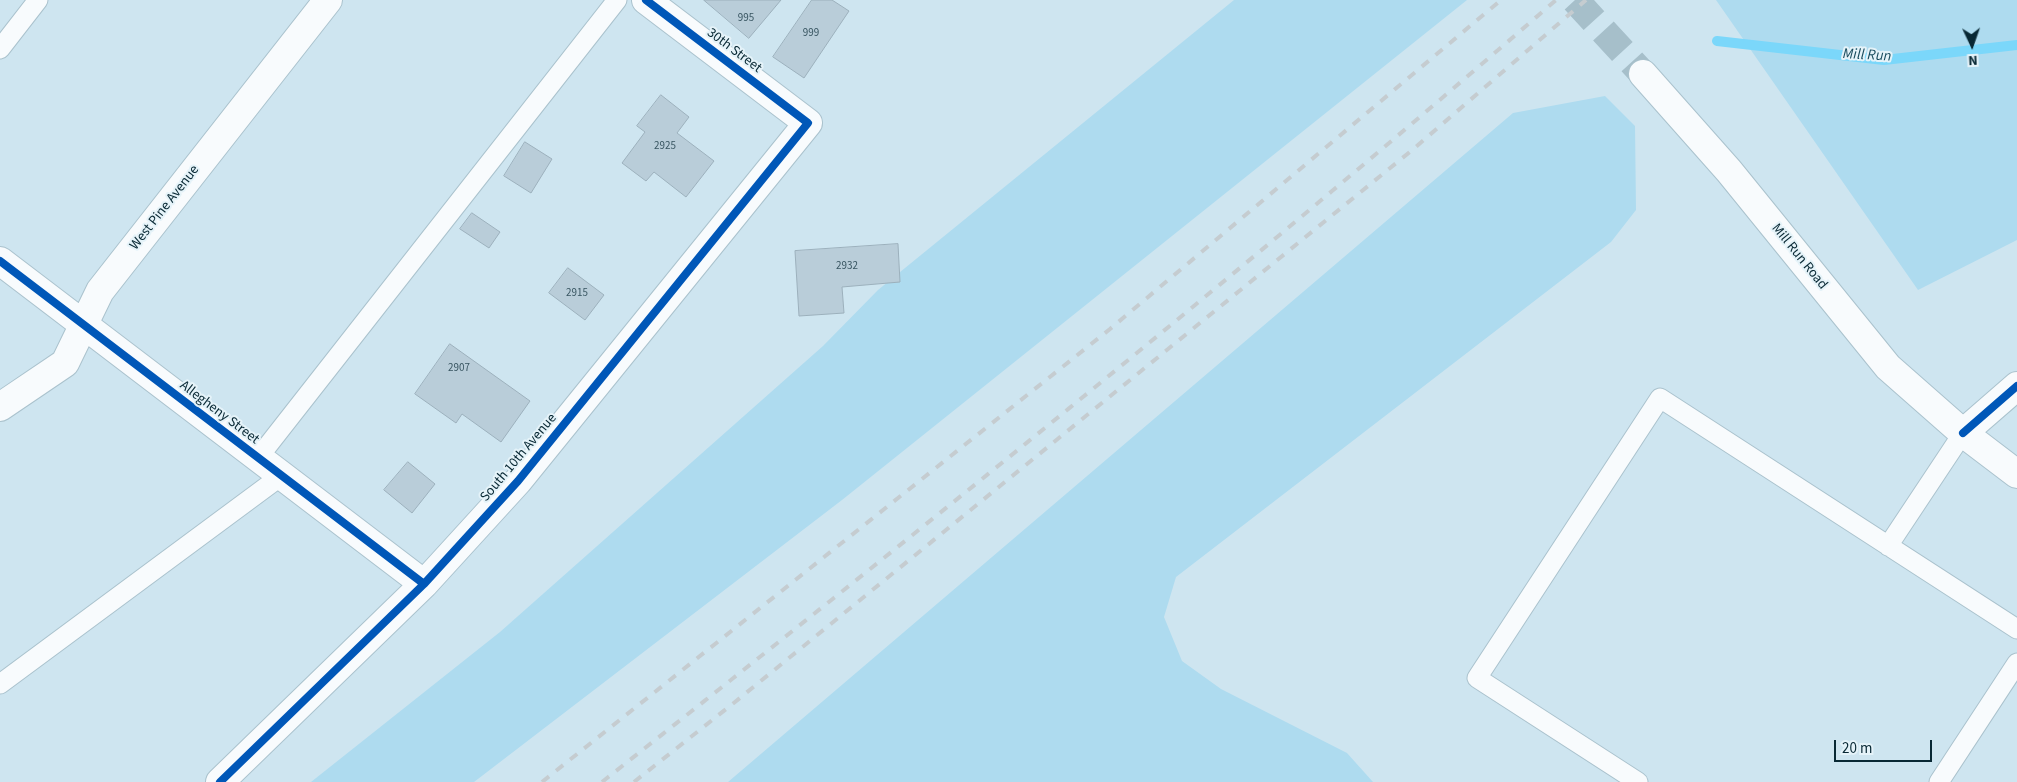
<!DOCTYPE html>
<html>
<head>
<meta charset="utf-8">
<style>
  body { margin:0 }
  #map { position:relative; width:2017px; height:782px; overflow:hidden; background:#cee5f0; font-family:"Source Sans 3",sans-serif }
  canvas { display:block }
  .north { position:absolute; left:1947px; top:20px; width:50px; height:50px; -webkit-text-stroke:4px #e5f3f9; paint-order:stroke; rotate:177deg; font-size:14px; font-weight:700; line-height:20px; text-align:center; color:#082834 }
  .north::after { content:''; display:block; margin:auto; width:18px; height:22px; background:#082834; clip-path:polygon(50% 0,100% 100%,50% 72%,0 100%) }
  .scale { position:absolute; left:1834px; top:740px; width:98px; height:22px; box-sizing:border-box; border:2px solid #082834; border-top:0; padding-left:6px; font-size:15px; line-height:18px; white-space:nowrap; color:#082834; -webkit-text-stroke:4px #e5f3f9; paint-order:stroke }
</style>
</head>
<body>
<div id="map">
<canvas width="2017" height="782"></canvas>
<div class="north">N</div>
<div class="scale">20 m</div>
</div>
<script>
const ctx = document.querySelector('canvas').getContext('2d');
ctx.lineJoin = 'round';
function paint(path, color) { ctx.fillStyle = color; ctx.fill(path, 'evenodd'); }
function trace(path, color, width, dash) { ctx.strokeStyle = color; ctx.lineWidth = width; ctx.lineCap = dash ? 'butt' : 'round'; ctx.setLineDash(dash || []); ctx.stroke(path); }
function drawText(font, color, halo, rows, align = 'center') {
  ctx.font = font + ' "Source Sans 3",sans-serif'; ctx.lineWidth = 4; ctx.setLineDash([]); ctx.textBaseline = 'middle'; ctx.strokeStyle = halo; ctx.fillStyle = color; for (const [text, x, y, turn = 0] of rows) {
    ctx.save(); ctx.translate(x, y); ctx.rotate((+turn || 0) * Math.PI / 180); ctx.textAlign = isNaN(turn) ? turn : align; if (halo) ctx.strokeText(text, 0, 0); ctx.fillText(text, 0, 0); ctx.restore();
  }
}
const green = new Path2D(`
  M1234,0H1467L842,500L474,782H311L500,632L823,346L878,290Z
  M1716,0H2017V240L1918,290Z
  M1605,96L1635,126L1636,210L1611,242L1176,577L1164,617L1182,661L1221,689L1347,753L1373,782H728L1513,113Z`);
const stream = new Path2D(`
  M1717,41L1884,60L2017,45`);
const building = new Path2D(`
  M704,0H781L749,38Z
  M812,0H832L849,11L804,78L773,57Z
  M661,95L689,117L677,133L714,161L686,197L654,172L646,181L622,163L645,132L637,126Z
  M525,142L552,159L531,193L504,176Z
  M472,213L500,232L489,248L460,229Z
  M898,244L900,282L842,287L844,313L799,316L795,251Z
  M568,268L604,295L585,320L549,293Z
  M450,344L530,401L501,442L462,414L456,423L415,394Z
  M408,462L435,484L412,513L384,490Z`);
const secondaryTunnel = new Path2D(`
  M1575,0L1643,74`);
const lane = new Path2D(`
  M0,49L38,0
  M258,458L617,0
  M1888,546L1963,433
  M0,684L281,476
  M1638,782L1477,678L1660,398L2017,629
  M1939,782L2017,663`);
const street = new Path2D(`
  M0,261L424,584
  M0,407L65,363L100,291L328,0
  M1963,433L2017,386
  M220,782L424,584L518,481L808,123L646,0`);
const secondary = new Path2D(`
  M1643,74L1729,171L1888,367L1963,433L2017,474`);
const rail = new Path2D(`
  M542,782L1110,329L1501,0
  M602,782C925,527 1246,269 1556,0
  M634,782L735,702L1411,151L1586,0`);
const cycleway = new Path2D(`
  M0,261L424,584
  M1963,433L2017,386
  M220,782L424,584L518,481L808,123L646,0`);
const numberNames = [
  ["995",746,19],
  ["999",811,34],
  ["2925",665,147],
  ["2932",847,267],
  ["2915",577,294],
  ["2907",459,369]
];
const streetNames = [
  ["30th Street",734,51,37],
  ["West Pine Avenue",165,208,-52],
  ["Mill Run Road",1799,257,51],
  ["Allegheny Street",219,413,37],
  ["South 10th Avenue",519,458,-50]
];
const waterNames = [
  ["Mill Run",1867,56,3]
];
paint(green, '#aedbef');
trace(stream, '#7bd7fa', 10);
paint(building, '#b9cdd9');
trace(building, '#9cb0bc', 1);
trace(secondaryTunnel, '#a6bfca', 28, [28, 14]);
trace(lane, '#aac2cd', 21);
trace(street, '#aac2cd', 30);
trace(secondary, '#aac2cd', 30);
trace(lane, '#f8fbfd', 19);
trace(street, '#f8fbfd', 28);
trace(secondary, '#f8fbfd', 28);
trace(rail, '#c5ccd0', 4, [9, 9]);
trace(cycleway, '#0057b8', 8);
drawText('11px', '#385561', null, numberNames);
drawText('14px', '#082834', '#e5f3f9', streetNames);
drawText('italic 15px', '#194c5e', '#e5f3f9', waterNames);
</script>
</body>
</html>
